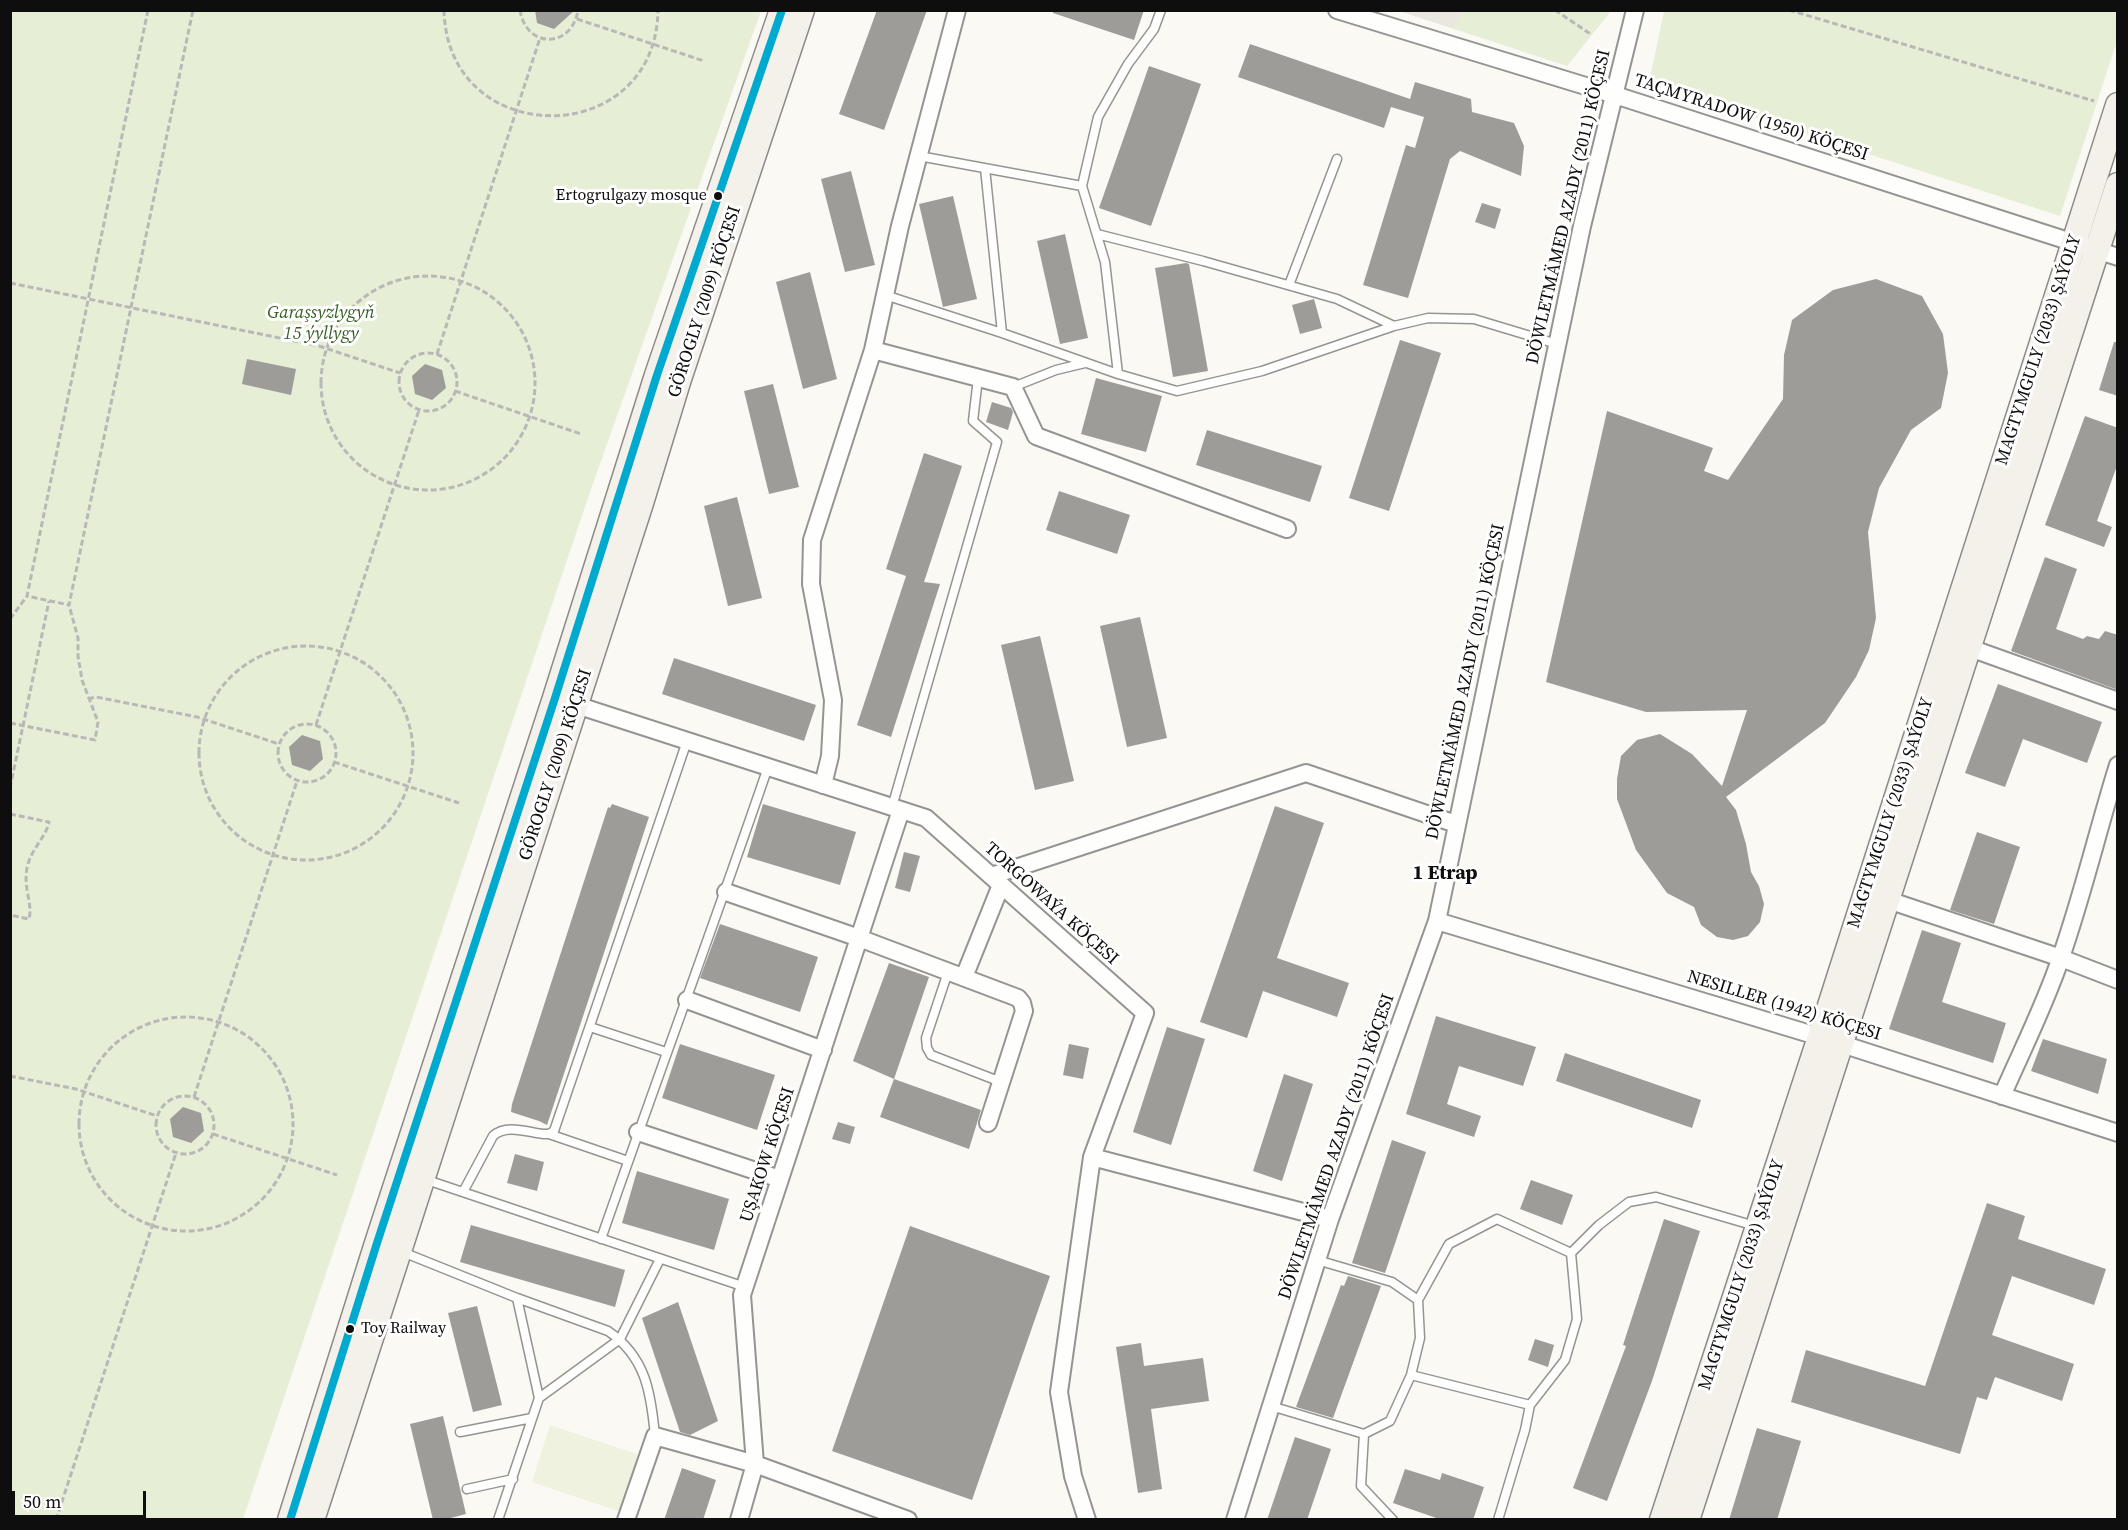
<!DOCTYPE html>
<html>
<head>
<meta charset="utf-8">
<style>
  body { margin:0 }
  #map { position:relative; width:2128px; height:1530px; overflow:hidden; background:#faf9f4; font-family:"Source Serif 4",serif }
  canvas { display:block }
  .frame { position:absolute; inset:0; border:12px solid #0e0e0e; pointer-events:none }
  .scale { position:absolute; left:12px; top:1491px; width:134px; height:27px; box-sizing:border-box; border:3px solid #0e0e0e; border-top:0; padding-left:8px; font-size:18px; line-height:21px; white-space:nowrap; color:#0e0e0e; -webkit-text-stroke:4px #fff; paint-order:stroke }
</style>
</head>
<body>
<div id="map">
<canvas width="2128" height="1530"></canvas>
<div class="frame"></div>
<div class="scale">50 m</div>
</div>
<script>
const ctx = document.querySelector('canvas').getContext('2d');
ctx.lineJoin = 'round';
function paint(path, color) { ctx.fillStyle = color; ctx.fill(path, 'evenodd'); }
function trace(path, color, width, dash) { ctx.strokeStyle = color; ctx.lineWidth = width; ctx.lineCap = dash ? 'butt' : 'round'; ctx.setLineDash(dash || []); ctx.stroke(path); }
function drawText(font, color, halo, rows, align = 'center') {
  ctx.font = font + ' "Source Serif 4",serif'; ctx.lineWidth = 6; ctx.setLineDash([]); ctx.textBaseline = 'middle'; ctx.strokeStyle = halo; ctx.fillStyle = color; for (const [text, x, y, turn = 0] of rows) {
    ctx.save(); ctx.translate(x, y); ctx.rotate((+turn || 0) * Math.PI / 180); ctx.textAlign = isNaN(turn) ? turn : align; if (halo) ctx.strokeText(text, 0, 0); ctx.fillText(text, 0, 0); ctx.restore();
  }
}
const green = new Path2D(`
  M10,11H761L591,489L243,1519H11Z
  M1399,11H1611L1567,66Z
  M1664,11H2117V41L2060,216L1649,83Z`);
const pitch = new Path2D(`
  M550,1425L642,1456L624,1513L532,1482Z`);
const plaza = new Path2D(`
  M1399,11H1463L1452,28Z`);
const building = new Path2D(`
  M535,10H575L554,29L537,23Z
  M877,10H927L884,130L839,114Z
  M1053,10H1144L1134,40L1053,13Z
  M1250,44L1410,99L1415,82L1471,99L1472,112L1514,123L1524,146L1521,176L1460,151L1450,159L1408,298L1363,285L1406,145L1415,148L1424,117L1391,107L1384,128L1238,77Z
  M1149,66L1201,84L1151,226L1099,208Z
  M851,171L875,265L845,272L821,179Z
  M953,196L977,299L943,307L919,204Z
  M1482,203L1501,209L1495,229L1475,222Z
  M1065,234L1088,338L1060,344L1037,241Z
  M1186,263L1189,264L1208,371L1173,377L1155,268Z
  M810,272L837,379L803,389L776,282Z
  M1876,279L1922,296L1943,334L1948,373L1941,408L1911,430L1879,488L1868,532L1876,618L1869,650L1856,677L1825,723L1726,797L1736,810L1746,844L1751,872L1759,886L1764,904L1760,922L1748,936L1733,940L1717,937L1701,925L1694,907L1667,893L1636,850L1617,799V779L1621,756L1637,740L1660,734L1692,754L1722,786L1747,710L1646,712L1546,682L1607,411L1713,448L1704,471L1728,480L1783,399L1784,355L1792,320L1833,290Z
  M1314,299L1322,328L1300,334L1292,305Z
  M1400,340L1441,353L1389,511L1349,498Z
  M2114,342H2118V396L2099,390Z
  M247,359L296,369L291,395L242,384Z
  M425,364L442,370L446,388L432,400L415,394L412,376Z
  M1096,378L1162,396L1146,452L1081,434Z
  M773,384L799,487L769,494L744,391Z
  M992,402L1011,408L1013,412L1008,430L986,422Z
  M2085,416L2118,428V463L2097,521L2112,527L2104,547L2045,525Z
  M1207,430L1322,466L1310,502L1196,465Z
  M924,453L962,466L924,582L940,584L891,737L857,725L906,576L886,569Z
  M1059,491L1130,515L1117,554L1046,530Z
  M737,497L762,598L728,606L704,506Z
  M2045,557L2077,569L2056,629L2083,639L2087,636L2099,639L2105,631L2118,635V690L2011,651Z
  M1140,617L1167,738L1127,747L1100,626Z
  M1040,636L1074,781L1035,790L1001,645Z
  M674,658L816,705L804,741L662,694Z
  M1998,684L2102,722L2087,763L2023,739L2005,787L1965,773Z
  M302,735L320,741L323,759L310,771L292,765L289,747Z
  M612,804L649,817L547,1125L539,1121L511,1112L512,1104L608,807L610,808Z
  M763,804L856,832L840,885L747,857Z
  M1275,806L1324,823L1277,958L1349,983L1337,1017L1263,991L1247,1038L1200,1022Z
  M1977,832L2020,847L1994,924L1950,910Z
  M904,852L920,856L910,892L895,888Z
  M720,924L818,957L800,1012L700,978Z
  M1922,930L1961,943L1942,1002L2006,1023L1993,1063L1889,1029Z
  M889,963L929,977L894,1079L853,1061Z
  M1436,1016L1536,1047L1523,1086L1459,1066L1447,1104L1481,1116L1474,1137L1406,1114Z
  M1167,1027L1205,1039L1171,1145L1133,1132Z
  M2043,1039L2107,1059L2098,1094L2031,1071Z
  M680,1044L775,1075L757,1130L662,1098Z
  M1069,1044L1089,1048L1083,1079L1063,1075Z
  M1565,1053L1701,1100L1692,1128L1556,1081Z
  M1284,1074L1313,1084L1282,1181L1253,1171Z
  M894,1079L981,1110L969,1149L880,1117Z
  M183,1107L201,1113L204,1131L191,1143L173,1137L170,1119Z
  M838,1122L855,1127L850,1144L832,1139Z
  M1392,1140L1426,1152L1385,1273L1352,1263Z
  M515,1154L544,1162L537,1191L507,1183Z
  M637,1171L729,1199L714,1250L622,1223Z
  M1531,1180L1573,1195L1562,1225L1520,1209Z
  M1987,1203L2025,1216L2018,1239L2106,1269L2094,1305L2012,1276L1992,1335L2074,1364L2062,1401L1995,1377L1987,1400L1977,1397L1960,1454L1791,1402L1806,1350L1925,1386Z
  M1664,1219L1700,1231L1652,1381L1607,1501L1573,1488L1626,1346L1623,1345Z
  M471,1225L625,1270L615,1307L460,1262Z
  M910,1226L1050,1276L972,1500L832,1451Z
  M1348,1276L1381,1286L1333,1418L1296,1407L1341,1285L1344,1286Z
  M678,1302L718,1421L690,1435L680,1432L642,1318Z
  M477,1306L502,1405L473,1412L448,1313Z
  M1535,1339L1554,1345L1548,1367L1528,1360Z
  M1141,1343L1144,1366L1203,1358L1209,1401L1151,1409L1162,1489L1138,1493L1116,1347Z
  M443,1416L466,1514L443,1520H433L410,1424Z
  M1757,1428L1801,1441L1777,1520H1729Z
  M1295,1437L1331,1449L1307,1520H1267Z
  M682,1468L716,1480L703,1520H664Z
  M1405,1469L1440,1480L1442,1473L1484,1487L1473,1520H1442L1393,1503Z`);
const path = new Path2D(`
  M148,10L27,596L69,605L193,10
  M444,10C447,151 656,151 658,10
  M520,10C526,49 572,49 578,10
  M1555,10L1592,35
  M1789,10L2094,101
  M577,19L704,61
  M321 383a107 107 0 1 1 214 0a107 107 0 1 1-214 0Z
  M10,283L319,346L400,373
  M399 382a29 29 0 1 1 58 0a29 29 0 1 1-58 0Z
  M437,354L540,38
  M455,391L581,434
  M10,619L27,596
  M199 753a107 107 0 1 1 214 0a107 107 0 1 1-214 0Z
  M88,699L96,697L197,717L279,744
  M10,723L95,740L98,722L82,680L78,656V638L69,605
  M278 753a29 29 0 1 1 58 0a29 29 0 1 1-58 0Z
  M316,725L419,410
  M334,762L459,803
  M10,788L49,601
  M10,814L49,822C46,838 31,848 27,868C23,888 33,904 29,919L10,915
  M79 1124a107 107 0 1 1 214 0a107 107 0 1 1-214 0Z
  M10,1076L76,1089L157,1116
  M156 1125a29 29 0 1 1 58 0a29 29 0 1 1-58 0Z
  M194,1097L297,781
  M213,1134L337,1175
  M56,1520L176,1153`);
const lane = new Path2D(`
  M1161,10L1154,29L1128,64L1098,117L1082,186L1105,262L1118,374L1177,391L1262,371L1394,326L1428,318L1474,319L1557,344
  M919,156L1082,186
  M1097,234L1203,261L1337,299L1394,326
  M1289,285L1337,159
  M885,295L1002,333L985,168
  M1002,333L1118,374
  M1013,387L1056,370L1085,363
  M892,807L997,442L973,421L978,378
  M948,972L926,1038L927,1048L931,1055L1001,1082
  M590,1027L666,1052
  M549,1134L628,1161
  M424,1179L745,1287
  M463,1192L493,1136C506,1124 527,1132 543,1134H549L554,1131L687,741
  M601,1239C656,1081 714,925 768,767
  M400,1251L517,1298L539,1398L498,1520
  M517,1298L608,1331C646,1357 651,1393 655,1436
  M1418,1300L1449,1244L1497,1219L1571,1253
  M1411,1375L1530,1405
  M539,1398L620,1339L660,1259
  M1271,1406L1364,1434L1390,1421L1411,1375L1420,1338L1418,1300L1392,1282L1317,1260
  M460,1432L532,1418
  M1364,1434L1361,1486L1393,1520
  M467,1489L513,1479
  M1498,1520L1525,1430L1530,1405L1565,1360L1577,1319L1571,1253L1599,1225L1629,1202L1656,1197L1755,1226`);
const street = new Path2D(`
  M1337,10L1615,95L2118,257
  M873,350L1013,387L1036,436L1287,529
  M1970,648L2118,701
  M567,702L926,818L1145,1013L1092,1157L1330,1219
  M823,785L830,756L833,700L811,584L812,540L873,350L900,226L957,10
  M991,876L1306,773L1456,824
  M726,892L859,938L1018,998L1022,1003L1024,1011L988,1123
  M1888,900L2061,958L2118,980
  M1437,921L1820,1037L2118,1133
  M964,977L1001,885
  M687,1000L823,1050
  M2002,1096C2022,1050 2045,1005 2061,957C2083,894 2098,829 2118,765
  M638,1132L780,1179
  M626,1520L655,1436L755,1464L908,1520
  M739,1520L755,1464L742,1295L901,810
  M1087,1520L1073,1476L1059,1392L1092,1157
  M1235,1520L1330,1219L1437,921L1582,226L1635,10`);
const secondary = new Path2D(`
  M290,1520L377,1243L555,698L657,375L782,10
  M312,1520L641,503L678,382L802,10
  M1662,1520L1820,1037L2118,105
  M1687,1520L2118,185`);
const bus1 = new Path2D(`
  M290,1520L377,1243L555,698L657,375L782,10`);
const markers = [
  [718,196,5,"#0e0e0e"],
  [350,1329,5,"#0e0e0e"]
];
const busNames = [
  ["Ertogrulgazy mosque",707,196],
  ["Toy Railway",361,1329,"left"]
];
const streetNames = [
  ["TAÇMYRADOW (1950) KÖÇESI",1751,118,18],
  ["DÖWLETMÄMED AZADY (2011) KÖÇESI",1569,207,-77],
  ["GÖROGLY (2009) KÖÇESI",705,302,-72],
  ["MAGTYMGULY (2033) ŞAÝOLY",2039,350,-72],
  ["DÖWLETMÄMED AZADY (2011) KÖÇESI",1466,682,-78],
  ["GÖROGLY (2009) KÖÇESI",556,765,-72],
  ["MAGTYMGULY (2033) ŞAÝOLY",1891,813,-72],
  ["TORGOWAÝA KÖÇESI",1051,904,42],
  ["NESILLER (1942) KÖÇESI",1784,1006,17],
  ["DÖWLETMÄMED AZADY (2011) KÖÇESI",1337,1147,-71],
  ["UŞAKOW KÖÇESI",768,1155,-72],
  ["MAGTYMGULY (2033) ŞAÝOLY",1742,1275,-72]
];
const parkNames = [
  ["Garaşsyzlygyň",321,313],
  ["15 ýyllygy",321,334]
];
const neighbourhoodNames = [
  ["1 Etrap",1445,874]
];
paint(green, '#e6eed6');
paint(pitch, '#eff2df');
paint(plaza, '#eae7e0');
paint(building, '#9e9c99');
trace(lane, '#949492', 11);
trace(street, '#949492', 20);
trace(secondary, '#8b8a88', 27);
trace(path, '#b8b8b7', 3, [6, 3]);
trace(lane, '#fefefd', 8);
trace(street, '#fefefd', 16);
trace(secondary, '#f4f1eb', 24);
trace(bus1, '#00a9ce', 8);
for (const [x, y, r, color] of markers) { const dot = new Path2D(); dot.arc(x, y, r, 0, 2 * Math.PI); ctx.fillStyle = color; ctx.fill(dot); trace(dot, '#fff', 2); }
drawText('16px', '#0e0e0e', '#fff', busNames, 'right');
drawText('18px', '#0e0e0e', '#fff', streetNames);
drawText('italic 18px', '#385f25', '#fff', parkNames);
drawText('bold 20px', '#0e0e0e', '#fff', neighbourhoodNames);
</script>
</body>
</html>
